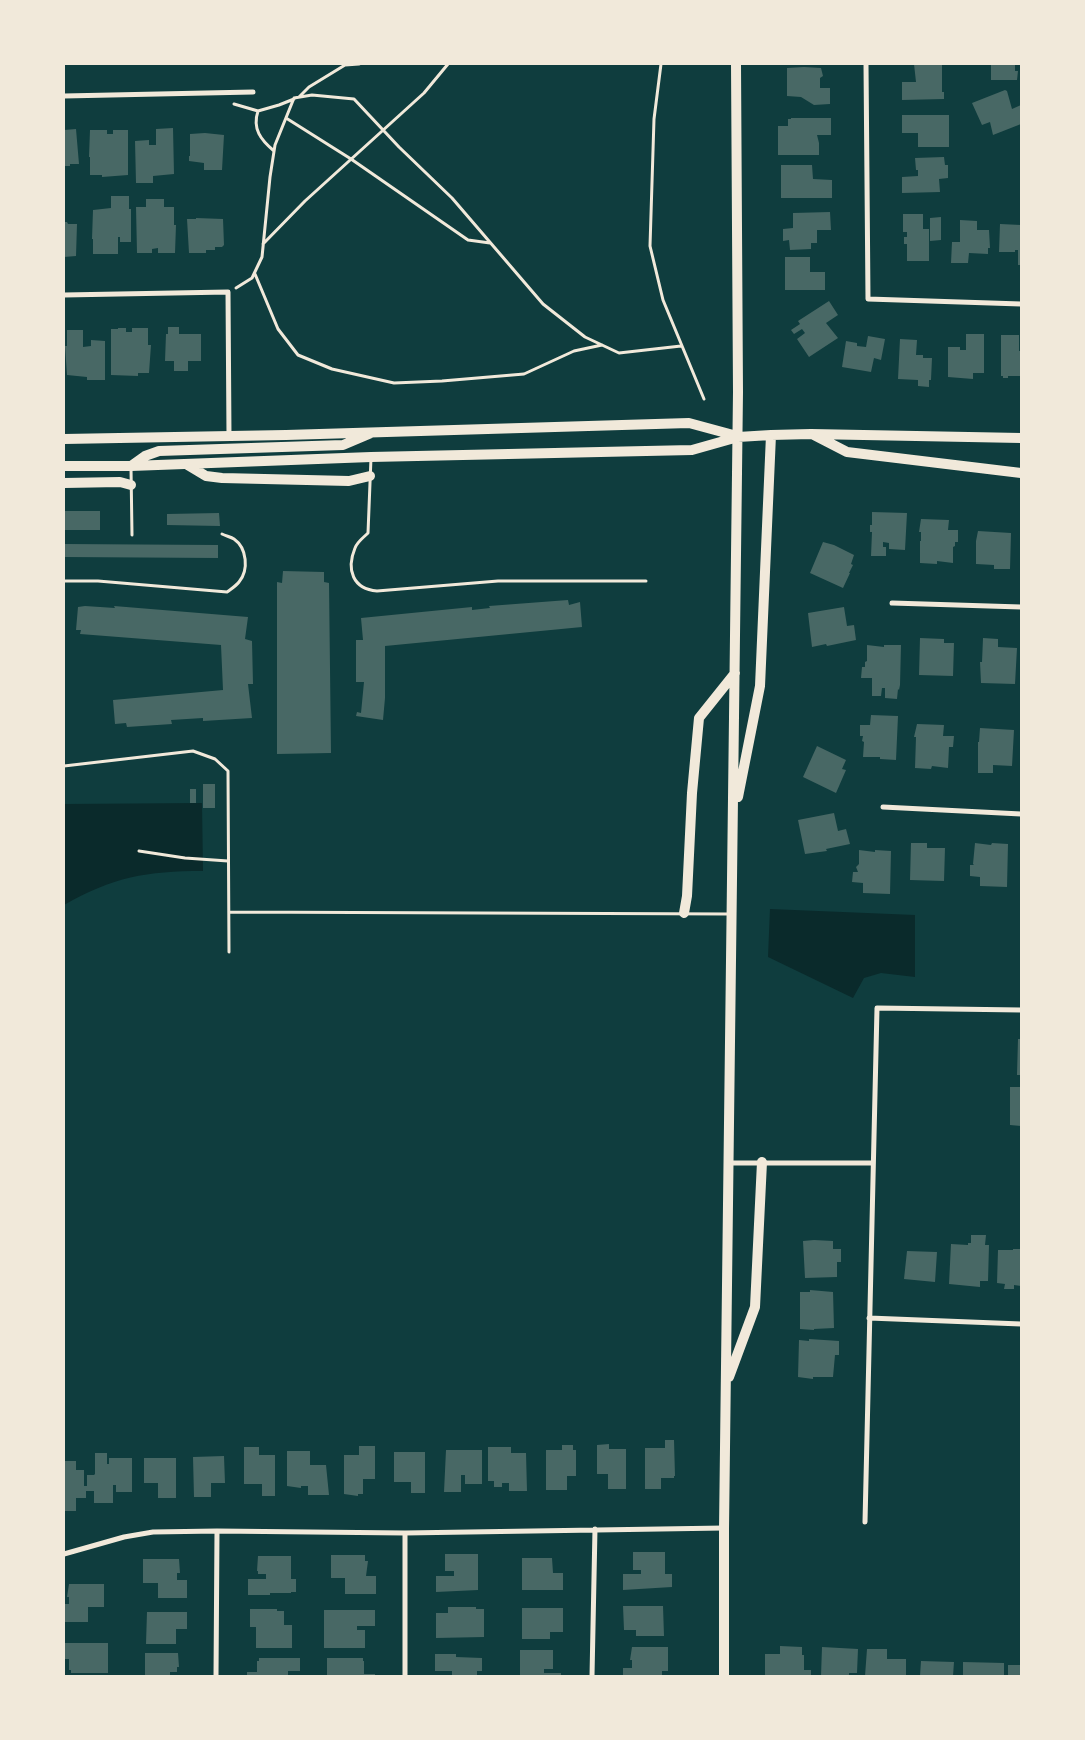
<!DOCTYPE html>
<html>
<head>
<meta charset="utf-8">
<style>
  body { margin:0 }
  #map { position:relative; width:1085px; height:1740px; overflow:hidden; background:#0f3d3e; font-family:"Fira Sans Condensed",sans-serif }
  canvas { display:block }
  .frame { position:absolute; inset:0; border:65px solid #f1e9da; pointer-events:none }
</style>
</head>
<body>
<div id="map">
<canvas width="1085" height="1740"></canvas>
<div class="frame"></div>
</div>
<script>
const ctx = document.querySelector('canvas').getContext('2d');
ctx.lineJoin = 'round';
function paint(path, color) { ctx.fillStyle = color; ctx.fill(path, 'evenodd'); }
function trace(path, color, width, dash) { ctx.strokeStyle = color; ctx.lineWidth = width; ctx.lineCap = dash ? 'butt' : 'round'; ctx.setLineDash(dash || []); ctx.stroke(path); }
const water = new Path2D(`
  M202,803L203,871C146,871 113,877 64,905V804Z
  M770,909L915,915V977L881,973L864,978L853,998L768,957Z`);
const building = new Path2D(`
  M914,64H942V92H944V99L902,100V82H916Z
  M991,64H1015V71H1018L1017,80H991Z
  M804,67L821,68L823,76L820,78V88H830V104L814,105L801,97L787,96V68Z
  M1005,90L1007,91L1012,109L1021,105V124L993,135L990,122L982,125L972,103Z
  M902,115H949V147H918V133H902Z
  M791,118H831V135H817L819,143V155H778V126H788V119H791Z
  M173,128L174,174L153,176V183H136L135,141L149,140V145H156V129Z
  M76,129L79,164H70V166H64V130Z
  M90,130H107V134H113V130H128V175L102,177V175H90V157H89Z
  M205,133L224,135L222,170H204V163L189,161V156H190V134Z
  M944,157L945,165H948V178L939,179L940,192L902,193V177L918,176V170H916L915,158Z
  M781,165H812L813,179L832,180V198H781Z
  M111,196H129V209H131V242H120V237H118V254H93V239H92L93,210L111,208Z
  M146,199H164V207H174V225H176L175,253H158V248L152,249V253H137L136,207H146Z
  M830,212L831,230H817V243H811V249L790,250L789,240L783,241V229L793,228V213Z
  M903,214H923V229H929V261H907V244H904V237H907V232H903Z
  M941,217V240L930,241V218Z
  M196,218L223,219L224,245L222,247H215V250H206V253H189L187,219H196Z
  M960,220L977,221V230H989L990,248H988V254L969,253L968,263H951L952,242H960Z
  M64,222H67L68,224H77L76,256L64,257Z
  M1000,224L1021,225V265H1018V250H1015V252H999Z
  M785,257H810V272H825V290H785Z
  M829,301L838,315L826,323L838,338L809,357L797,339L805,333L802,329L794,334L791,330L800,324L798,321Z
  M168,327H179V334H201V361H188V371H174V361H165L166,334H168Z
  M118,328H126V332H132V328H148V345H151L149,373H138V376L111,375V329H118Z
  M67,330H83V347L91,346V340L105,341V380H87V377L67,375L65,346H67Z
  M966,334H984V373H973V379L948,377V347H960V350H966Z
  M1001,335H1019V351H1021V376H1008V378H1003V376H1001Z
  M868,336L885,339L881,360L874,358L871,372L842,367L846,341L857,343V346L866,347Z
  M900,339L917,340L916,355H923V358H932L931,380H929V387L918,386V380L898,379Z
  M64,511H100V530H64Z
  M872,512L907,513L905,550L889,549V543L883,542V547H886V556H871L872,532H870V525H872Z
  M219,513L220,526L167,525V514Z
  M921,519L949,520L948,530H958V542H955V546L953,547V563L937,561V564L920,563V541H921V532H919Z
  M978,531L1011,533L1010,569H994V565L976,564V541Z
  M823,542L834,545L854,555L851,564L853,565L849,573H850L843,588L810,573Z
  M64,544L218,545V558L64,557Z
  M283,571L324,572V582L329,583L331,753L277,754V582L282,583Z
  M568,600L569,605L580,602L582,627L385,646V698L383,720L356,716L357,712L361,713L364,682H356V640H363L361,618L472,607V610L490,608L489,606Z
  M85,606L115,608L114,606L248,617L245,639L252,641L253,684H248L252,718L203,721V718L171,720L172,724L127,727L126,723L115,724L113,700L223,690L221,645L80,634L81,630H76L78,607Z
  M844,607L847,626L854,625L856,640L827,646L826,644L812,647L808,613Z
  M920,638L944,639V643H954L953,676L919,675Z
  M983,638L998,639V647L1017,648L1015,684L981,683L980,662H982Z
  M867,645L884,647V645H901L900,685L899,690L898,689L897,699L885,698V688H882L881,696H872V678H861L862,667H865V662L867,661Z
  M871,715L898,716L896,760L880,759V757H863L864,742L862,741L863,736H860V725H870Z
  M917,724L944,725L943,736H954L953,747H949L948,768L932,766L931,769L915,768L916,737H914Z
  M980,728L1014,730L1012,766L993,765V773H978V742H979Z
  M817,746L846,760L842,769L846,770L836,793L803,777Z
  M203,784H215V808H203Z
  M190,789H196V803H190Z
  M834,813L838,831L846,829L850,844L826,849L827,851L805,854L798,820Z
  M911,843H927V848H945L944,881L910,880Z
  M975,843L991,845L992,843L1008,844L1007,887L980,886V877L970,876V865H974L973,864Z
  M859,850L875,852V850L891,851L890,894L863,893V883L852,882L853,872H858L856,867L859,864Z
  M1018,1039H1021V1075H1017Z
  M1010,1087H1021V1126L1010,1125Z
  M971,1235H986L985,1245H989L988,1281H980V1287L949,1284L951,1244L968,1245V1243H971Z
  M814,1240L833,1241V1249H841V1262H837V1277L805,1278L803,1241Z
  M1013,1249H1021V1286L1014,1285V1289H1004L1005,1284L997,1283L998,1250H1013Z
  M907,1251L937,1252L935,1282L904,1279Z
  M810,1290L833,1292L834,1328L814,1329V1330L800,1329V1292H810Z
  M809,1339L839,1341V1355H835L833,1377H813V1379L798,1377L799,1340L809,1341Z
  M665,1440H674L675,1476H674V1478H661V1489H645V1448H665Z
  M609,1444V1449H626V1489H608V1474H597V1445Z
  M562,1445H573V1450H576V1476H567V1490H546V1450H562Z
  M359,1446H375V1479H363V1494H358V1496L344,1494V1455H359Z
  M244,1447H259V1455H275V1496H262V1484H244Z
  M488,1447H511V1453H526L527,1491H509V1483H502V1487H494V1481H488Z
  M446,1450H482V1484H465V1475H461V1492H444Z
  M287,1451H310V1465H326L329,1495H308V1486H301V1488L287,1486Z
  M394,1452H425V1493H411V1482H394Z
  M95,1453H107V1464H109V1458H132V1492H116V1485H113V1503H94V1491H86V1498H76V1511H64V1461H76V1470H84V1486H87V1475H94L95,1474Z
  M224,1456L225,1483H211V1497H194L193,1457Z
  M144,1458H176V1498H158V1483H144Z
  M633,1552H665V1574H672V1587L623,1590V1574H641V1570H633Z
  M445,1554H478V1590L436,1592V1576H454V1571H445Z
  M331,1555H365V1561H368L366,1576H376V1594H345V1578H331Z
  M258,1556H291V1579H296V1592H291V1593H270V1595H248V1579H266V1574H258V1571H257Z
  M522,1558H552L553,1573H563V1590H522Z
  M143,1559H179L180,1573H177V1580H187V1598H158V1583H143Z
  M69,1584H104V1607H88V1622H64V1604H69V1597H67Z
  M623,1606H663L664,1636H636V1630H624Z
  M448,1607H476V1609H484V1637L436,1638V1613H448Z
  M522,1608H563V1632H550V1639H522Z
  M250,1609H277V1611H284V1625H292V1648H256V1627H250Z
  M324,1610H375V1626H357V1630H365V1648H324Z
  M147,1612H187V1629H176V1644H146Z
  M64,1643H108V1673H71V1670H69V1659H64Z
  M780,1646L802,1647V1655H804V1670H811V1676H765V1654H780Z
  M632,1647H668V1671H662V1676H623V1668H632V1660H630Z
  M822,1647L858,1649L857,1673H849V1675H839V1676H821Z
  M867,1649H887V1659H906V1676H865Z
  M520,1650H553V1669H544V1673H561V1676H520Z
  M145,1653H178L179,1667H177V1672H170V1676H145Z
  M435,1654H456V1657L482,1658V1671H477V1676H452V1671H435Z
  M259,1658H300V1671H288V1676H247V1672H257V1661H259Z
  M327,1658H363V1661H364V1674H375V1676H327Z
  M921,1661L954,1662L953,1676H920Z
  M963,1662L1004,1663V1676H963Z
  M1008,1665H1021V1676H1008Z`);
const path = new Path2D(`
  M661,64L654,119L650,246L663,300L704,399
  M299,97L309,87L345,65L359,64
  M234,104L258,111
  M286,118L351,159L468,240L490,243
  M274,151C261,140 252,129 258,111L279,105L294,99
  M263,244L305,201L424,93L448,64
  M255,274L278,329L298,355L332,369L394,383L442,381L524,374L574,351L602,345
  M236,288L252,278L262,257L270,177L275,145L294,98L312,95L354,99L399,147L452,198L543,304L585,337L619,353L681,346`);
const service = new Path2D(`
  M371,458L368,533C364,537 357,542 355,548C346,570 353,589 377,591L498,581H646
  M131,468L132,535
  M64,581H98L227,592C231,589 236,586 239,582C249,570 247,548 234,539C231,537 226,536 222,534
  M64,766L193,751L215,759L228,771L229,952
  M139,851L185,858L228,861
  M229,912L730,914`);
const minor = new Path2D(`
  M866,64L868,299L1021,304
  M64,96L253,92
  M64,295L228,292L229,436
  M892,603L1021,607
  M883,807L1021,814
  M729,1163H873
  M869,1318L1021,1324
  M865,1522L877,1008L1021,1010
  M405,1533V1676
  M64,1554L124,1537L153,1532L217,1531L405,1533L724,1528
  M216,1676L217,1531
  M592,1676L595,1529`);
const secondary = new Path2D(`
  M814,435L847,452L1021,473
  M64,439L286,435L689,423L737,436
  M186,464L206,476L222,478L349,481L370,476
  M64,466H131L371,457L692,450L738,437L771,435L811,434L1021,438
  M131,466L145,456L159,451L343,445L369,434
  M64,483L120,482L131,485
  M738,797L760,686L771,435
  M684,913L687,896L692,793L699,718L735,673
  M729,1377L755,1307L762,1162
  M724,1676V1528L738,392L736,64`);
paint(water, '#0a2a2b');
paint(building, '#486865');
trace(path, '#f1e9da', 3);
trace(service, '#f1e9da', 3);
trace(minor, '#f1e9da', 5);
trace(secondary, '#f1e9da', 10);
</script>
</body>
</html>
